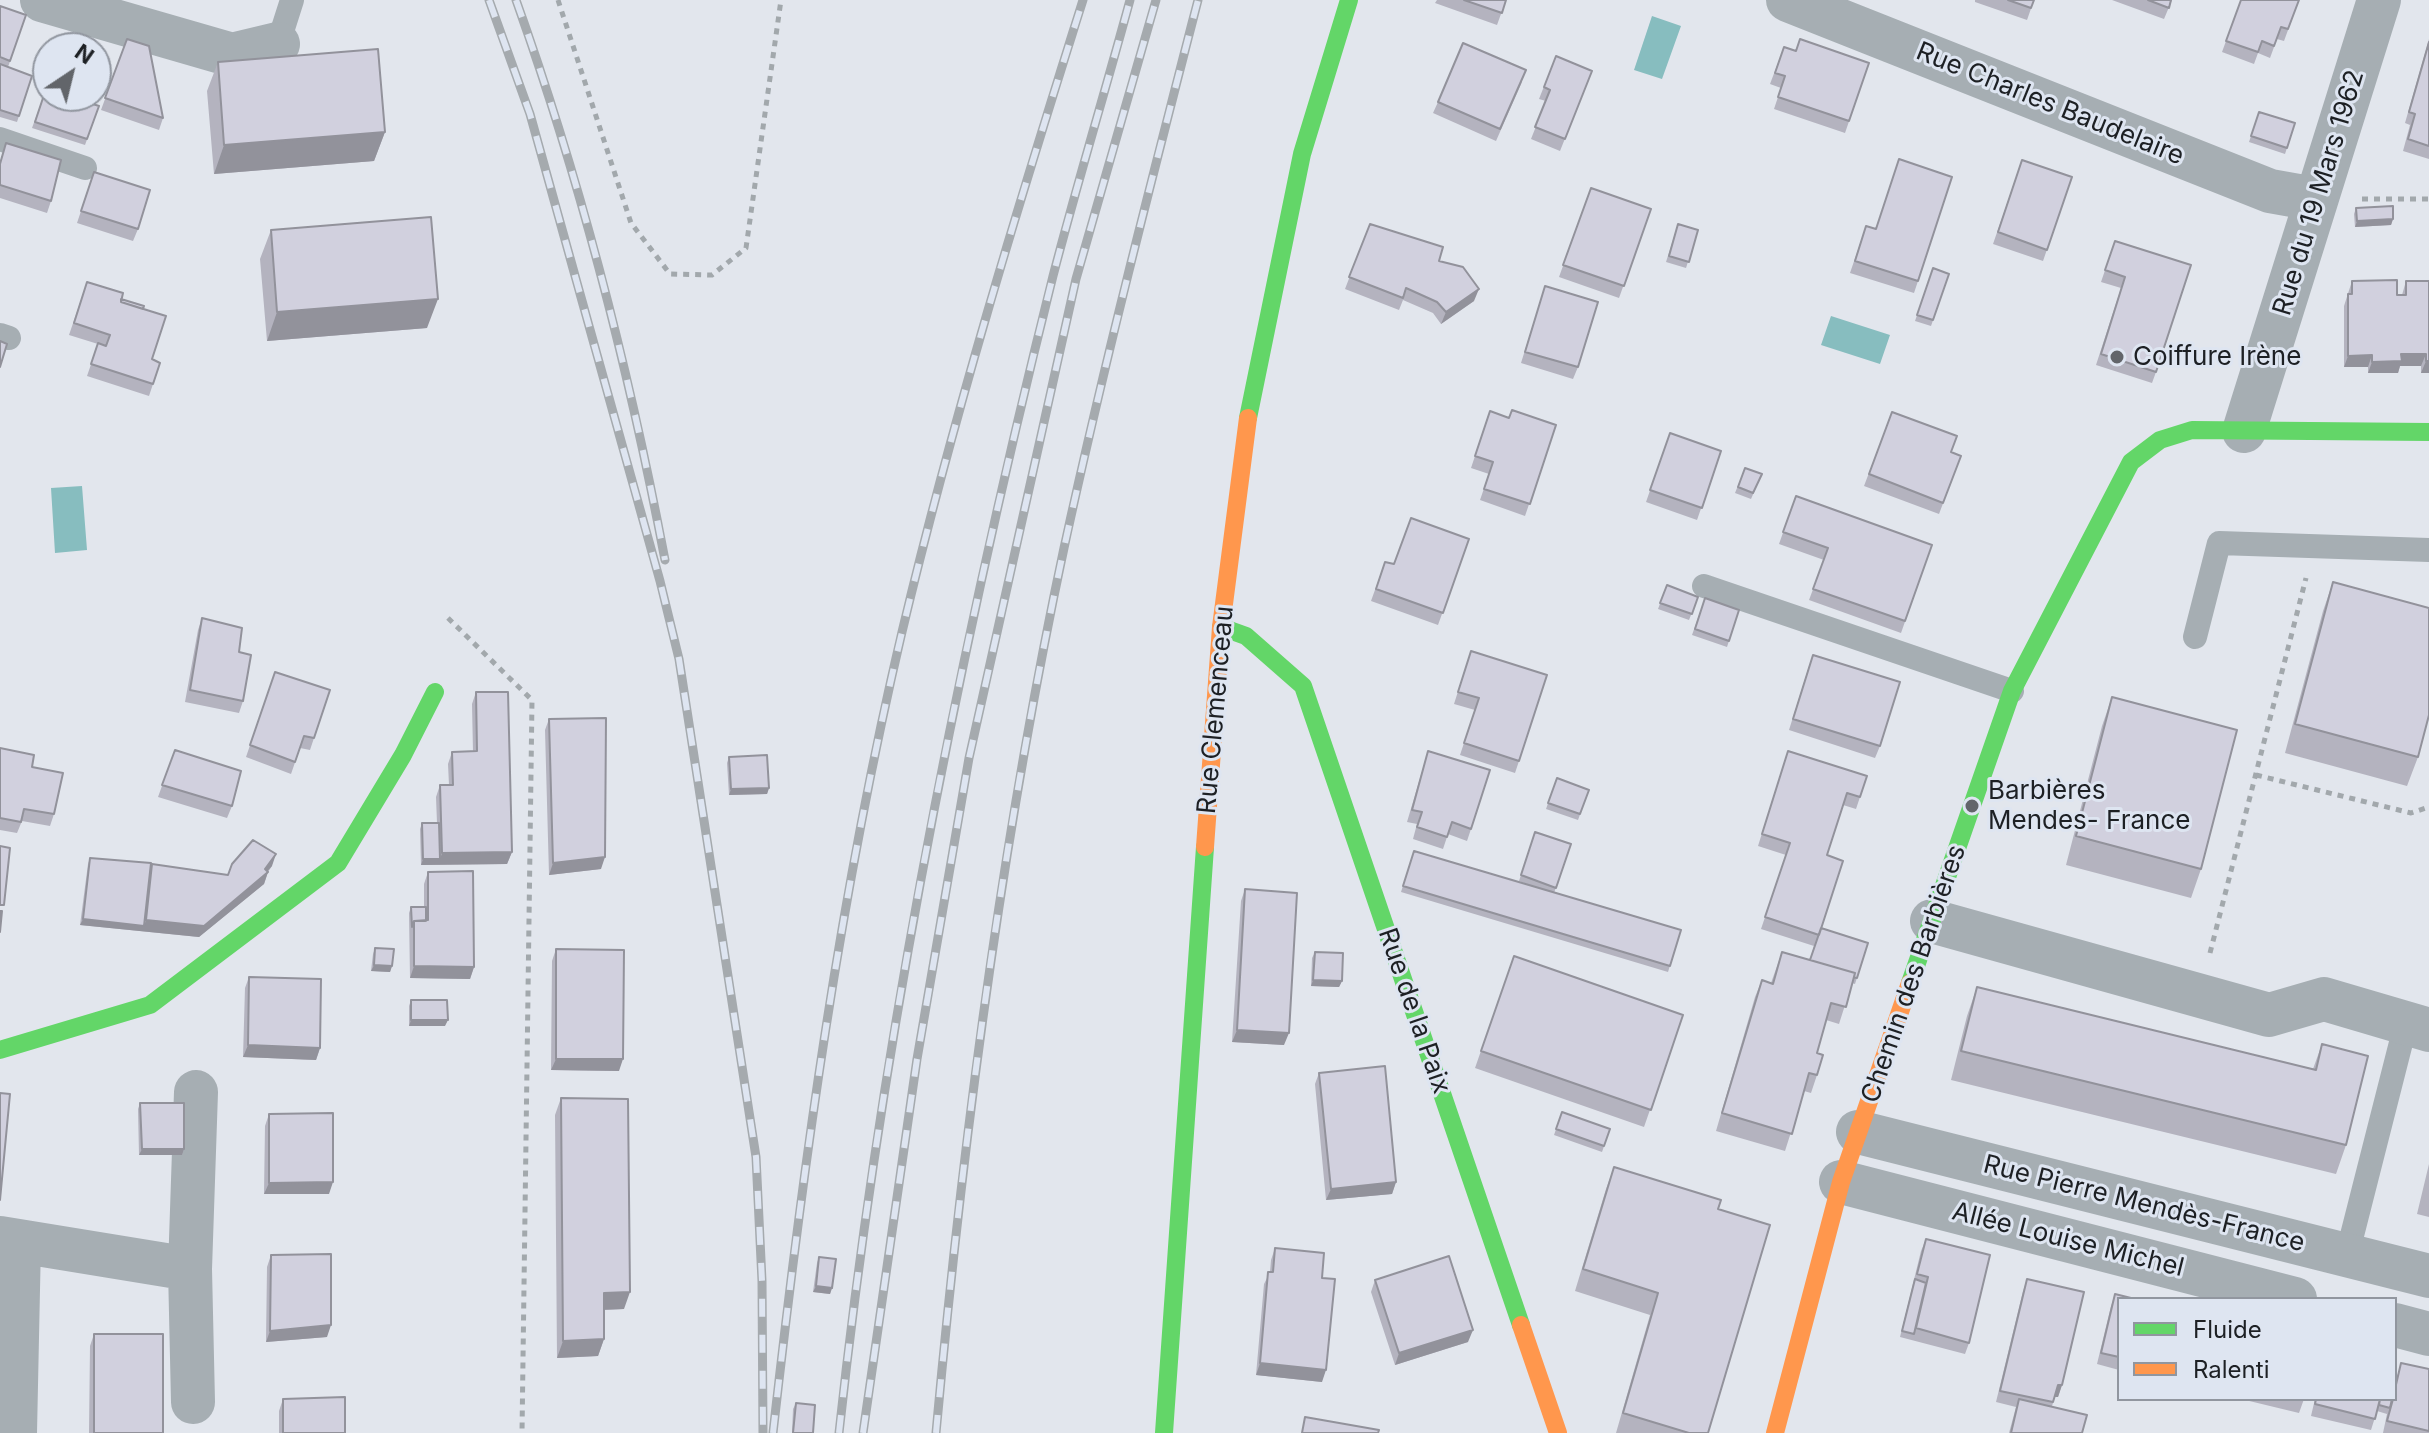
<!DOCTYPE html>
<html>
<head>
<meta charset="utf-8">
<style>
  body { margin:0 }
  #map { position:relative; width:2429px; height:1433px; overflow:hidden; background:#e2e6ed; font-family:Inter,sans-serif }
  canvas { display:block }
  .legend { position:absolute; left:2117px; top:1297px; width:280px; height:104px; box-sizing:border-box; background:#dee5f1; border:2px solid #91969f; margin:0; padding:10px 14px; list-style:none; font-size:24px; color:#1d2024 }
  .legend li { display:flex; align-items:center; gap:16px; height:40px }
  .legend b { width:40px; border:2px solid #91969f }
  .north { position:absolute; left:32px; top:32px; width:80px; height:80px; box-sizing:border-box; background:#dee5f1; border:2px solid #91969f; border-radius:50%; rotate:35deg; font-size:22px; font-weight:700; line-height:32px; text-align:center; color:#1d2024 }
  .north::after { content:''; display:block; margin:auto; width:28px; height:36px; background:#62656a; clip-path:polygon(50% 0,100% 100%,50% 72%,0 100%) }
</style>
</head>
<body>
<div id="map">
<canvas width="2429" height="1433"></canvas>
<ul class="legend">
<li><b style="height:10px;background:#63d668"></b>Fluide</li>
<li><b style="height:10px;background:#ff974d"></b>Ralenti</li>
</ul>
<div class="north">N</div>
</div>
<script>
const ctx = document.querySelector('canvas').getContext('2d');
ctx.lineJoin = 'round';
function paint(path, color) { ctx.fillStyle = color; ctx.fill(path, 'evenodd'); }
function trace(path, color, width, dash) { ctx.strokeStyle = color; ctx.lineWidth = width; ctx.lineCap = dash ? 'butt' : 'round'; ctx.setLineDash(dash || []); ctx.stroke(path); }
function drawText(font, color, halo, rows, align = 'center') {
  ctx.font = font + ' Inter,sans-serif'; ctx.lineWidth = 6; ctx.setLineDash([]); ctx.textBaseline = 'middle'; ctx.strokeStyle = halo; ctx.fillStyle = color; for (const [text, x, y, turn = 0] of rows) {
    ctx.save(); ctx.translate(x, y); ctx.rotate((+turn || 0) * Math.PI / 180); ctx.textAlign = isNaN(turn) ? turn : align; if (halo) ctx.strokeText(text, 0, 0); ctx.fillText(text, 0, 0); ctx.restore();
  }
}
const water = new Path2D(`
  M1652,16L1681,26L1662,79L1634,70Z
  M1831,316L1890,335L1880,364L1821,345Z
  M82,486L87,550L55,553L51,488Z`);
const path = new Path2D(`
  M558,0L631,223L670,274L712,275L746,248L781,0
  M2362,199H2429
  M448,618L532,700L522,1433
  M2256,775L2411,813L2429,807
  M2210,953L2306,578`);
const lane = new Path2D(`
  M278,44L292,0
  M0,139L85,168
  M0,335L9,338
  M1704,586L2012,691
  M2195,637L2219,543L2429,550
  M2347,1255L2406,1023`);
const street = new Path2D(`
  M42,0L232,55L278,44
  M1788,0L2270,191L2315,199
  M2244,431L2379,0
  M1932,921L2269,1015L2324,999L2429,1030
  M1858,1132L2429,1276
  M1841,1182L2295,1299
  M0,1238L190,1269L196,1092
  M190,1269L193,1402
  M2395,1325L2429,1334
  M15,1433L19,1242`);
const fast = new Path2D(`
  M1248,418L1302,154L1349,0
  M1221,627L1246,636L1303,686L1521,1325
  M1910,983L2012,691L2131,462L2160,440L2192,430L2429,432
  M0,1050L150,1005L338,863L403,755L435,692
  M1164,1433L1205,847`);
const slow = new Path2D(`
  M1205,847L1221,627L1248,418
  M1521,1325L1558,1433
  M1775,1433L1841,1182L1910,983`);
const rail = new Path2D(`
  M489,0L530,114L660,581L679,659L756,1157L762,1281L763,1433
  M516,0C581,182 629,370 665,560
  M773,1433C803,1165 840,895 902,632C953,418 1017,209 1083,0
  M839,1433C881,1044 958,656 1053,276C1077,184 1105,92 1130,0
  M863,1433L917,1059L969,758L1076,279L1156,0
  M936,1433C963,1137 1002,839 1064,548C1104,364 1151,182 1198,0`);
const wall = new Path2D(`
  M1437,0H1506L1497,25L1435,3Z
  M1975,0H2034L2027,20L1975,2Z
  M2112,0H2172L2164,19Z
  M2241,0H2299L2284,41L2277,39L2270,58L2258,53L2254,64L2222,52Z
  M0,6L26,15L8,67L32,76L17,122L0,117Z
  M127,39L163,118L159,130L101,110Z
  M2429,39V159L2403,151L2410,125L2405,123Z
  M1784,47L1796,51L1869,63L1845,133L1774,109L1781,88L1770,84Z
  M1556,56L1592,71L1560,151L1531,139L1546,101L1539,99Z
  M218,62L385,132L374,161L214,174L207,91Z
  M1522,82L1496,141L1433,113L1438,102Z
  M46,89L99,106L85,145L32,128Z
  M2259,112L2295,123L2285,154L2249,142Z
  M6,143L51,201L47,213L0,198V162Z
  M2022,160L2072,177L2043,261L1993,244Z
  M94,172L138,229L133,241L77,223Z
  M1591,188L1651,209L1619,298L1559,277Z
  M2356,208L2393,219L2391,225L2355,227L2354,214Z
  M1370,224L1439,261L1474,301L1441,324L1433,313L1403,300L1399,310L1345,289Z
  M1678,224L1698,230L1686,268L1666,262Z
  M1866,226L1918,281L1914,293L1850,273Z
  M271,230L427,328L267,341L260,259Z
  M2115,241L2156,372L2152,383L2096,365L2121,288L2101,282Z
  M1933,268L1949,274L1931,326L1915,321Z
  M2352,281L2397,295H2402L2406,281H2429V373H2421V366H2400L2398,373H2368V367H2344V306Z
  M87,282L143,309L152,359L160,363L149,396L87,376L98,344L69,335Z
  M1545,286L1578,367L1573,379L1521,363Z
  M1490,411L1509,418L1556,425L1525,516L1480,500L1489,474L1471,468Z
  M1892,412L1951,452L1961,456L1939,514L1864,486Z
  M1670,433L1721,451L1697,520L1646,502Z
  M1745,468L1762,474L1751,499L1735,493Z
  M1796,496L1932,545L1901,633L1809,600L1824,560L1779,544Z
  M1469,539L1438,625L1371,601L1385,562L1394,564Z
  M2333,582L2418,757L2407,786L2285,753L2323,611Z
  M1667,585L1698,597L1689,620L1658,609Z
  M1705,598L1739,610L1727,647L1692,635Z
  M202,618L239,652L243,701L239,713L185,702L198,630Z
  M1467,663L1519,761L1515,773L1460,755L1475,710L1454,704Z
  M1809,666L1880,746L1875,758L1789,730Z
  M275,672L330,690L310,750L300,748L291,774L246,757Z
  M476,692L512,852L507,864L421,865L420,829L422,823H437L436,797L440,785H449L448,764L452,752H473L472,704Z
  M2112,697L2201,869L2191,898L2066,865L2102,726Z
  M549,719L601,869L549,875L545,730Z
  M0,748L32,767L54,814L50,826L22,821L17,833L0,830Z
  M175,750L232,806L227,818L158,797Z
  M1428,751L1471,829L1467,841L1448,834L1443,849L1413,839L1417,824L1407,822Z
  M729,757L769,788L767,794L729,795L727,763Z
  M1784,763L1867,776L1856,809L1843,805L1827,855L1821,928L1868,943L1855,984L1852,983L1839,1024L1826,1020L1817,1053V1075L1811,1093L1804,1091L1785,1151L1716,1131L1755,997L1762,980L1771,983L1782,952L1810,960L1814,946L1761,929L1786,855L1758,846Z
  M1557,778L1589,790L1578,820L1546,809Z
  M1535,832L1571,844L1554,893L1681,930L1668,972L1401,892L1414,851L1537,888L1519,881Z
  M90,858L150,869L152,864L228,875L272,866L268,872L264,884L199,937L80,925L88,864Z
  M428,872L474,967L470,979L410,978L409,913L411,907H424V884Z
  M1245,889L1284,1045L1232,1042L1241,901Z
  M375,948L392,966L390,972L371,971L373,954Z
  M556,949L619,1071L551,1070L552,961Z
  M1315,952L1342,981L1339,987L1311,986L1312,958Z
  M1514,956L1683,1015L1644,1127L1475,1068Z
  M249,977L320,1048L316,1060L243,1057L245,988Z
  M1977,987L2313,1069L2322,1044L2346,1145L2336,1174L1951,1080L1967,1016Z
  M411,1000L445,1026H409V1006Z
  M1319,1073L1396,1182L1392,1194L1326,1200L1315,1084Z
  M561,1098L624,1309L604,1310V1339L598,1356L557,1358L555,1115Z
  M140,1103L184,1149L182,1155H139L138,1109Z
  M1562,1112L1610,1129L1602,1152L1554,1135Z
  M269,1114L329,1194H264L265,1126Z
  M2429,1164V1217L2417,1214Z
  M1614,1167L1718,1209L1708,1433H1616L1650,1315L1575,1291L1606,1189Z
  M1926,1239L1969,1343L1965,1354L1900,1337L1921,1251Z
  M1275,1248L1322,1278V1382L1256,1375L1264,1284L1270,1272L1271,1260Z
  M271,1255L327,1337L266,1342L267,1267Z
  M819,1257L832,1288L830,1294L813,1292L817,1263Z
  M2027,1279L2062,1385L2058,1397H2055L2052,1406L2082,1433H2009L2016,1407L1996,1402L2023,1291Z
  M1375,1280L1468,1342L1395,1365L1371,1292Z
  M2115,1294L2119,1299V1370L2097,1364L2111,1306Z
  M94,1334L163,1433H89L90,1346Z
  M2401,1363L2429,1369V1433H2383L2387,1414L2377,1411L2371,1430L2311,1416L2315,1399H2395V1384Z
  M283,1399L345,1433H279V1411Z
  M2241,1399H2304L2299,1413Z
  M796,1403L813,1433H792L793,1409Z`);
const shadedWall = new Path2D(`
  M385,132L374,161L214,174L224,145Z
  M2393,219L2391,225L2355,227L2357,221Z
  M1479,289L1474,301L1441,324L1446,312Z
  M438,299L427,328L267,341L277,312Z
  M2401,354H2426L2421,366H2400L2398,373H2368L2372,362Z
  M2372,355L2368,367H2344L2348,356Z
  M2426,361H2429V373H2421Z
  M769,788L767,794L729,795L731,789Z
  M512,852L507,864L421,865L423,859H440L442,853Z
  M276,854L272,866L265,874L268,872L264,884L199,937L80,925L83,919L144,926L146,920L265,869Z
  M605,857L601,869L549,875L553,863Z
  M374,965L392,966L390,972L371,971Z
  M414,966L474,967L470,979L410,978Z
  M1313,980L1342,981L1339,987L1311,986Z
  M411,1020H448L445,1026H409Z
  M1237,1030L1289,1033L1284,1045L1232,1042Z
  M248,1045L320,1048L316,1060L243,1057Z
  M556,1059H623L619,1071L551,1070Z
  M142,1149H184L182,1155H139Z
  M333,1182L329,1194H264L269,1183Z
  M1396,1182L1392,1194L1326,1200L1331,1189Z
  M816,1286L832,1288L830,1294L813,1292Z
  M630,1292L624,1309L598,1310L604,1293Z
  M331,1325L327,1337L266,1342L270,1331Z
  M1473,1330L1468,1342L1395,1365L1399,1353Z
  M604,1339L598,1356L557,1358L563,1341Z
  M1260,1363L1326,1370L1322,1382L1256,1375Z
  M2058,1385H2062L2058,1397H2053Z`);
const building = new Path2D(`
  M1464,0H1506L1502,13Z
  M2008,0H2034L2031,8Z
  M2148,0H2171L2169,8Z
  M2241,0H2299L2288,29L2281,27L2274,46L2262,41L2258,52L2226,41Z
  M0,6L26,15L10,61L0,57Z
  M127,39L149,46L163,118L105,98Z
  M1800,39L1869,63L1849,121L1778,97L1785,76L1775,73L1784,47L1796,51Z
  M2429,42V146L2408,139L2415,114L2409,112Z
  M1463,43L1526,70L1500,129L1438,102Z
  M378,49L385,132L224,145L218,62Z
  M1556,56L1592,71L1565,139L1535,127L1550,90L1544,87Z
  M0,64L32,76L19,116L0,110Z
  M46,89H48V96H68L99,106L87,139L35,122Z
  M2259,112L2295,123L2287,148L2251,136Z
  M6,143L61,160L51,201L0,185V164Z
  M1899,159L1952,177L1918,281L1855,261L1866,226L1876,229Z
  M2022,160L2072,177L2047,250L1998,232Z
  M94,172L150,190L138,229L81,211Z
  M1591,188L1651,209L1624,286L1563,265Z
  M2393,206V219L2357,221L2356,208Z
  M431,217L438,299L277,312L271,230Z
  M1370,224L1443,247L1439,261L1463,267L1479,289L1446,312L1437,302L1406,288L1403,298L1349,277Z
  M1678,224L1698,230L1689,262L1669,256Z
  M2115,241L2191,265L2156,372L2101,354L2125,277L2105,270Z
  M1933,268L1949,274L1933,320L1917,315Z
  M2397,280V295H2406V281H2429V361H2426V354H2401L2402,361L2372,362V355L2348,356V294H2352V281Z
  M87,282L123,293L121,302L166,316L152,359L160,363L153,384L91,364L98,343L106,346L110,335L74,323Z
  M1545,286L1598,302L1578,367L1525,352Z
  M121,299L144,306L143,309L121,302Z
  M0,341L7,344L0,367Z
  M1512,410L1556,425L1530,504L1484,489L1493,462L1475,456L1490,411L1509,418Z
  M1892,412L1957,436L1951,452L1961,456L1943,503L1869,474Z
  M1670,433L1721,451L1702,508L1650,490Z
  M1745,468L1762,474L1753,493L1738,487Z
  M1796,496L1932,545L1905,621L1813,589L1828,548L1783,532Z
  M1411,518L1469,539L1443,613L1376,589L1385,562L1394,564Z
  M2333,582L2429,608V715L2418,757L2295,724Z
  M1667,585L1698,597L1692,614L1660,603Z
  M1705,598L1739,610L1729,641L1695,629Z
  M202,618L242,628L239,652L251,655L243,701L190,690Z
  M1471,651L1547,675L1519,761L1464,743L1479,698L1458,692Z
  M1813,655L1900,682L1880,746L1793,719Z
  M275,672L330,690L314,738L304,736L295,762L250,745Z
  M476,692H508L512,852L442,853L440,785H453L452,752L477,751Z
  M2112,697L2237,730L2201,869L2076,836Z
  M606,718L605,857L553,863L549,719Z
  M0,748L34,755L32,767L63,773L54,814L24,809L21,822L0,818Z
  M175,750L241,771L232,806L162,785Z
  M1428,751L1490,770L1471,829L1452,822L1447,837L1417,827L1422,812L1412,810Z
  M1788,751L1867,776L1860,797L1847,793L1827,855L1843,861L1819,935L1765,917L1790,843L1762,834Z
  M767,755L769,788L731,789L729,757Z
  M1557,778L1589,790L1580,814L1548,803Z
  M422,823H439L440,859H423Z
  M1535,832L1571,844L1556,888L1521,875Z
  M253,840L276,854L265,869L268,872L204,926L146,920L152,864L228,875L232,864Z
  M0,846L10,848L4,905H0Z
  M1414,851L1681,930L1670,966L1403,886Z
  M90,858L151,863L144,926L83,919Z
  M473,871L474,967L414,966V921L428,920V872Z
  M1245,889L1297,893L1289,1033L1237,1030Z
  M411,907H426V921H414L412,927Z
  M0,911H2L0,932Z
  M1821,928L1868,943L1857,978L1854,977L1855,973L1810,960Z
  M375,948L394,949L392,966L374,965Z
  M556,949L624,950L623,1059H556Z
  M1315,952L1343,953L1342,981L1313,980Z
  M1782,952L1855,973L1846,1007L1831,1003L1817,1053L1823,1055L1817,1075L1809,1073L1792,1134L1722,1113L1762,980L1773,984Z
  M1514,956L1683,1015L1651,1110L1481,1051Z
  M249,977L321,979L320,1048L248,1045Z
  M1977,987L2316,1070L2322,1044L2368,1056L2346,1145L1961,1051Z
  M411,1000H447L448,1020H411Z
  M1385,1066L1396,1182L1331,1189L1319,1073Z
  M0,1093L10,1094L0,1200Z
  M561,1098L628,1099L630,1292L604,1293V1339L563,1341Z
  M140,1103H184V1149H142Z
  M1562,1112L1610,1129L1604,1146L1556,1129Z
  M333,1113V1182L269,1183V1114Z
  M1614,1167L1721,1200L1718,1209L1770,1225L1708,1433H1689L1623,1413L1658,1293L1583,1269Z
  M1926,1239L1990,1255L1969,1343L1916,1328L1928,1277L1917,1274Z
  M1275,1248L1324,1253L1322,1278L1335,1279L1326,1370L1260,1363L1268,1272H1273Z
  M331,1254V1325L270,1331L271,1255Z
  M1449,1256L1473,1330L1399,1353L1375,1280Z
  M819,1257L836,1259L832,1288L816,1286Z
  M1915,1279L1926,1283L1914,1334L1902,1331Z
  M2027,1279L2084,1292L2062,1385H2058L2053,1402L2000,1391Z
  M2115,1294L2135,1299H2119V1357L2101,1353Z
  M94,1334H163V1433H94Z
  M2401,1363L2429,1369V1431L2387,1421L2393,1399H2395V1389Z
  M345,1397V1433H283V1399Z
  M2019,1399L2087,1415L2082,1433H2011Z
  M2316,1399H2380L2375,1419L2315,1404Z
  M2380,1399H2392L2390,1408L2379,1405Z
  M796,1403L815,1405L813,1433H793Z
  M1305,1417L1379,1430L1378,1433H1302Z`);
const markers = [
  [2117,357,8,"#62656a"],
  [1972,806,8,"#62656a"]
];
const streetNames = [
  ["Rue Charles Baudelaire",2050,104,22],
  ["Rue du 19 Mars 1962",2319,193,-73],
  ["Rue Clemenceau",1216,710,-85],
  ["Chemin des Barbières",1914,974,-71],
  ["Rue de la Paix",1414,1011,71],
  ["Rue Pierre Mendès-France",2144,1204,14],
  ["Allée Louise Michel",2068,1240,14]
];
const poiNames = [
  ["Coiffure Irène",2133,357],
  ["Barbières",1988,791],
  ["Mendes- France",1988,821]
];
paint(water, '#87bdbf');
trace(path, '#a2a8ac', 5, [6, 6]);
trace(lane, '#a6aeb3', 24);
trace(street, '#a6aeb3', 44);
trace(fast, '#63d668', 18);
trace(slow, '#ff974d', 18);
trace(rail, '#a5aaae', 9);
trace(rail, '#dee5f1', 6, [18]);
paint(wall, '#b4b3bf');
paint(shadedWall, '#92929b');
paint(building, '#d1d0de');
trace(building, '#92929b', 2);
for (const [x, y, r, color] of markers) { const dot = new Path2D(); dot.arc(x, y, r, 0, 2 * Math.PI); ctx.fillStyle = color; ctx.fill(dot); trace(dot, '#dee5f1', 3); }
drawText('26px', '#1d2024', '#dee5f1', streetNames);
drawText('26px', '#1d2024', '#dee5f1', poiNames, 'left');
</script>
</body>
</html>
